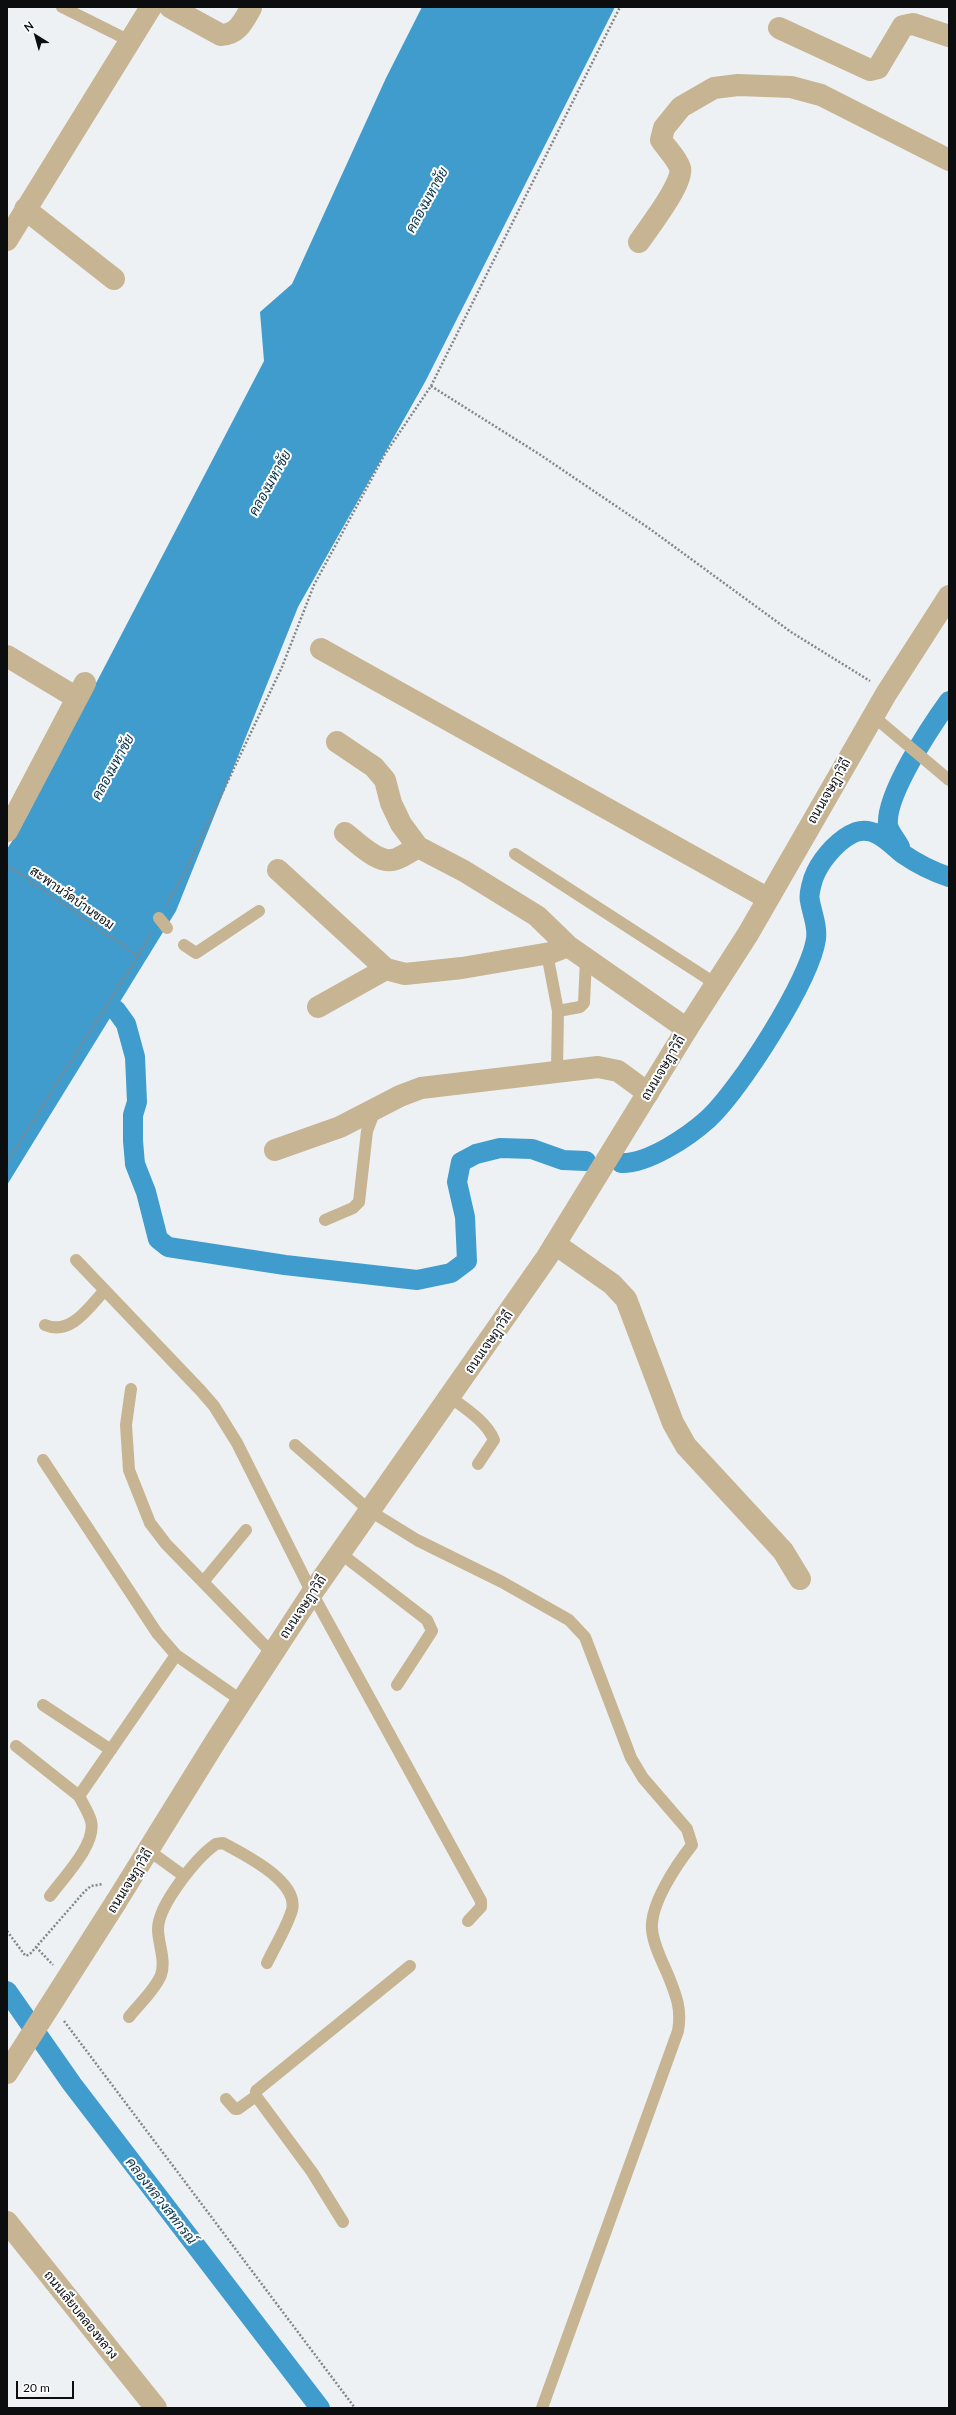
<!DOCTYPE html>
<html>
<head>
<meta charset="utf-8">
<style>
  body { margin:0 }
  #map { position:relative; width:956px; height:2415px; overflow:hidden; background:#edf1f4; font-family:Lato,sans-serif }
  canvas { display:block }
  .frame { position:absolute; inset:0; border:8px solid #0c0d0e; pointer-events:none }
  .north { position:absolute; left:16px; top:16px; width:40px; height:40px; -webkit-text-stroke:3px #fdfeff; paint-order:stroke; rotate:323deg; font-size:11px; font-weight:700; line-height:16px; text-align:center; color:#0c0d0e }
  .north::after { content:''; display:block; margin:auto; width:14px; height:18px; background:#0c0d0e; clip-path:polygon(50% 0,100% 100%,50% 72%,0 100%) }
  .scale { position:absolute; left:16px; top:2381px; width:58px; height:18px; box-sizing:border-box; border:2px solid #0c0d0e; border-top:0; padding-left:5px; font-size:12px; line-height:14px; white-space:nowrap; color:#0c0d0e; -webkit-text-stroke:3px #fdfeff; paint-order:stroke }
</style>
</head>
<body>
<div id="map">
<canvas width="956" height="2415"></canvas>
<div class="frame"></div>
<div class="north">N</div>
<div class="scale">20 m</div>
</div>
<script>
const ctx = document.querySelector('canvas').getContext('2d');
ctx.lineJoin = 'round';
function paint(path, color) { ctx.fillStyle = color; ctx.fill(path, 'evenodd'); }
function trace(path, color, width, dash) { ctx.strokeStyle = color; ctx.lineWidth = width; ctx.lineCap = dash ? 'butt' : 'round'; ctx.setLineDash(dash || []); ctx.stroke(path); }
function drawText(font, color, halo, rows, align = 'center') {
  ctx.font = font + ' Lato,Sarabun,sans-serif'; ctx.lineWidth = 4; ctx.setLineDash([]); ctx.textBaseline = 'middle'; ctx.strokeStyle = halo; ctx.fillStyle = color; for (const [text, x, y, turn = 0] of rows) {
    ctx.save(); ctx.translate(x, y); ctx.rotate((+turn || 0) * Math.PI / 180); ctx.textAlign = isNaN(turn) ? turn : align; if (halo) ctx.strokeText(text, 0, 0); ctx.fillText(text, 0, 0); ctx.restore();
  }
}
const water = new Path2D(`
  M422,7H615L425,382L298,607L176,911L7,1185V849L20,829L264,361L260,312L292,284L386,78Z`);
const canal = new Path2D(`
  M900,847C897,841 889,832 888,825C885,795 931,726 949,701
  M116,1010L126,1024L135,1057L137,1102L133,1115V1141L135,1164L146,1192L158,1239L168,1247L285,1265L417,1280L451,1273L467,1261L465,1217L457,1182L461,1162L476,1154L500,1148L532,1149L563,1160L586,1161
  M621,1163C648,1164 688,1137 708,1119C739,1091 810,980 816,939C818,925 812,914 810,901C808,894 813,878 816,872C824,856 840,838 856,832C876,826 890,844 903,854C916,863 934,872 949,877
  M7,1991L72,2084L320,2408`);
const path = new Path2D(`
  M431,386L539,454L650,529L791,632L870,681
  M7,865L138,956
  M166,905L182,878L282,667L314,585L385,454L431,386L620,7
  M7,1162L138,956L151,932
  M7,1931L24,1954L26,1956L30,1954L85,1891L91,1886L103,1884
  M36,1947L53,1965
  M64,2021L355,2408`);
const service = new Path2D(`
  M62,7L130,41
  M873,716L949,780
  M515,854L716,984
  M159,918L167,928
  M184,945L196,953L259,911
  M549,964L558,1011
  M557,1071L558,1011L580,1007L584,1003L586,959
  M325,1220L353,1208L359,1202L367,1131L375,1110
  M76,1260L201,1391L214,1406L237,1443L312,1593L481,1901V1907L468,1921
  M45,1325C71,1336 89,1307 105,1290
  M131,1389L126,1425L129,1470L150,1523L166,1544L272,1653
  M450,1397C466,1409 486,1421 494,1440L478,1464
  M295,1445L370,1511L417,1540L502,1582L569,1620L585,1637L631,1758L643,1778L687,1829L692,1845C677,1864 650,1904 652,1929C653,1944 662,1961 668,1975C676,1995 682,2009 678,2031L542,2408
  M43,1460L157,1633L176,1655L242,1701
  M340,1553L427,1620L432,1631L397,1685
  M203,1582L246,1530
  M43,1705L111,1750
  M16,1746L79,1796L176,1655
  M148,1850L184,1876
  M50,1896C63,1878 97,1844 91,1821C89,1813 83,1804 79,1796
  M129,2017C139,2004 155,1990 161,1975C166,1959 158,1944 158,1929C158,1905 197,1857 216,1844L223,1843C243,1854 299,1881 292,1910C287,1927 275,1946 267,1963
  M226,2099L235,2109H238L256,2096
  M343,2222L312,2172L256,2096V2091L410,1966`);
const minor = new Path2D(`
  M170,7L221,35C238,34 243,22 251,8
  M779,28L870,70L878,68L903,26L913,24L949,36
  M25,209L114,279
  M7,240L151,7
  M639,242C647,230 685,181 680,168C677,158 667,149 661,140L664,128L681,107L714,88L738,85L791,87L821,95L949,160
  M321,649L767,898
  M7,656L77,698
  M337,742L374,767L385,780L391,803L401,824L418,847
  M7,831L85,683
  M345,833C357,842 379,866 396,859C404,856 411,851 418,847L464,871L537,916L568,946
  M278,870L386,969
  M318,1007L386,969L405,974L462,968L550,953L568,946L687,1029
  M275,1150L340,1127L400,1096L421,1088L598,1067L618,1071L648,1093
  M555,1244L612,1284L626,1299L673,1423L686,1446L783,1551L800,1579`);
const tertiary = new Path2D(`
  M116,1902L217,1739L312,1593L547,1257L687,1029L748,934L886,694L949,596
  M7,2222L156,2408`);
const tertiaryBridge = new Path2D(`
  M7,2073L116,1902`);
const streetNames = [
  ["ถนนเจษฎาวิถี",829,791,-60],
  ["สะพานวัดบ้านขอม",72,898,35],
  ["ถนนเจษฎาวิถี",663,1068,-59],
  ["ถนนเจษฎาวิถี",489,1342,-55],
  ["ถนนเจษฎาวิถี",303,1607,-56],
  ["ถนนเจษฎาวิถี",130,1881,-58],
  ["ถนนเลียบคลองหลวง",81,2315,51]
];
const waterNames = [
  ["คลองมหาชัย",427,200,-61],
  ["คลองมหาชัย",270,483,-61],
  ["คลองมหาชัย",113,767,-61],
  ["คลองหลวงสหกรณ์",161,2201,52]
];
paint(water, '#409ccc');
trace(canal, '#409ccc', 20);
trace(path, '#838688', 2.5, [2, 2]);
trace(service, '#c7b492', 12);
trace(minor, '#c7b492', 22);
trace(tertiary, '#c7b492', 22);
trace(tertiaryBridge, '#c7b492', 22);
drawText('13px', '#0c0d0e', '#fdfeff', streetNames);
drawText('italic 14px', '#0a3347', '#fdfeff', waterNames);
</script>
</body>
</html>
